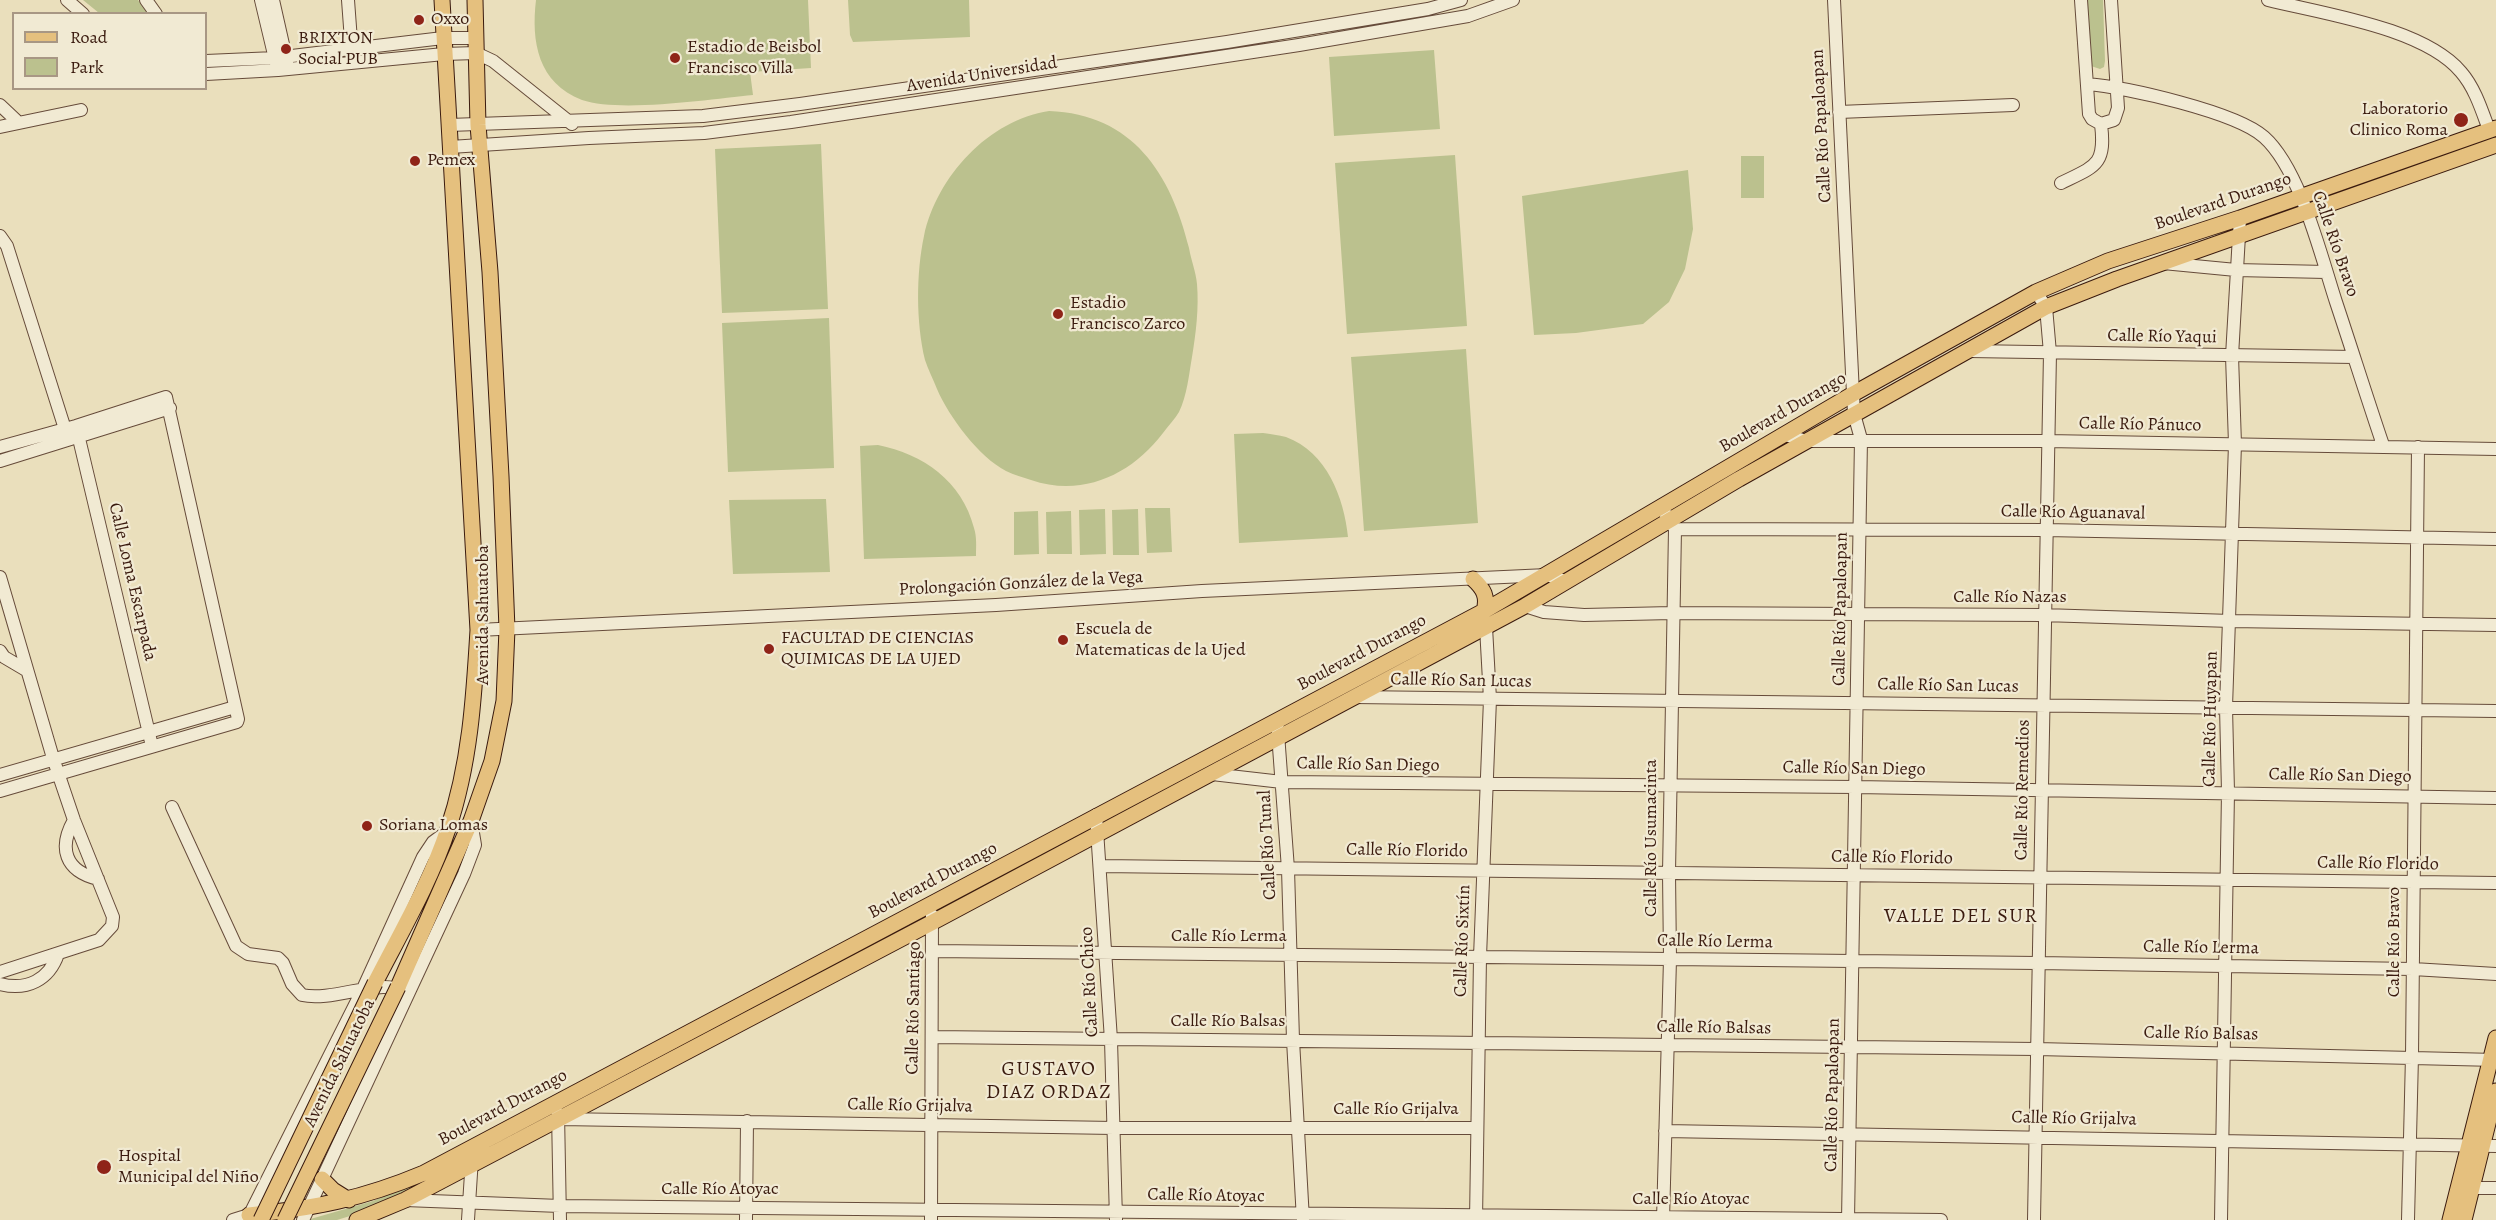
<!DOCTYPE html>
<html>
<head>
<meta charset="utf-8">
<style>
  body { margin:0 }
  #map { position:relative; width:2496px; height:1220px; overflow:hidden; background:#eadfbc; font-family:Alegreya,serif }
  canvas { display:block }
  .legend { position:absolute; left:12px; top:12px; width:195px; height:78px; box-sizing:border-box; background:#f1ead3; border:2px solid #a89784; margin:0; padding:8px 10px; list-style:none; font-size:18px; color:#3a1a0e }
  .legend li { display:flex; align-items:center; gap:12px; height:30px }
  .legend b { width:30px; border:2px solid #a89784 }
</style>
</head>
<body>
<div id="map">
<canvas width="2496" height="1220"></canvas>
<ul class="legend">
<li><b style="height:8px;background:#e5c07e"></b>Road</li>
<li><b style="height:16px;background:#bbc18e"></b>Park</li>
</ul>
</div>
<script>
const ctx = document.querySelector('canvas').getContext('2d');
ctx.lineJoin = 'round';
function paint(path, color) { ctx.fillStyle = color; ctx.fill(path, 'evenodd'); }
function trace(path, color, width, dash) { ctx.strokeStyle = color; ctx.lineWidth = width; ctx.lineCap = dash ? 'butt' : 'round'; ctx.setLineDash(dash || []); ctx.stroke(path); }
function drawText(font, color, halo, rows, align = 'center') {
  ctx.font = font + ' Alegreya,serif'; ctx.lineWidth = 4.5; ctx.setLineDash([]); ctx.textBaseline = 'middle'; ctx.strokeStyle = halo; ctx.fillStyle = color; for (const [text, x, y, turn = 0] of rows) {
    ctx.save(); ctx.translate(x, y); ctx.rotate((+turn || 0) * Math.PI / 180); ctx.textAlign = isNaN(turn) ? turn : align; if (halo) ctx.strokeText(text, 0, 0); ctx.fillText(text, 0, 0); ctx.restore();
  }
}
const green = new Path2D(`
  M83,0H138L148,13H99Z
  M536,0H808L811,68L750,72L753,95C711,99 620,113 582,100C538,83 531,42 536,0Z
  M848,0H969L970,37L853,42L850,35Z
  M2086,0H2103L2105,61L2104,67L2100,69L2091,66Z
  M1434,50L1440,129L1334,136L1329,57Z
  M1049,111C1133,114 1171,174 1189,248C1191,260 1196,272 1197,284C1199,308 1196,333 1192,357C1189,374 1187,396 1179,412C1175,419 1168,426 1163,433C1132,474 1083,498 1031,480C1023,477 1014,475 1006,471C979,457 949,417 937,389C933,379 928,369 925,360C916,323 916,273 924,236C937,176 989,120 1049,111Z
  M821,144L828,309L722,313L715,149Z
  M1455,155L1467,326L1347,334L1335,163Z
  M1741,156H1764V198H1741Z
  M1688,170L1693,229L1685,269L1669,302L1643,324L1576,333L1534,335L1522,196Z
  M829,318L834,468L728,472L722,323Z
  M1466,349L1478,523L1364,531L1351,357Z
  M1263,433C1270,434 1279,435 1286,437C1327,452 1344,498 1348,537L1239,543L1234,434Z
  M878,445C923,454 962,481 974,528C977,537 976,547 976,556L864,559L860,446Z
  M826,499L830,572L733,574L729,500Z
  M1145,508H1170L1172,552L1147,553Z
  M1105,509L1106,554L1080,555L1079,510Z
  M1138,509L1139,555H1113L1112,510Z
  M1038,511L1039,554L1014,555V512Z
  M1071,511L1072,554H1047L1046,512Z
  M922,917L924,919L567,1108L628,1071Z
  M457,1161H460L461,1166L363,1212L337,1220H307L373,1201Z`);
const minor = new Path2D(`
  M67,0L83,14
  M146,0L156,14
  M261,0L276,63
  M273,0L287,62
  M348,0L352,54
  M1834,0L1853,394L1854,414L1861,439L1848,1220
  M2081,0L2089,114L2092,119L2101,124L2114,120L2118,108L2111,0
  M2268,0C2324,14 2424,28 2461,72C2475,88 2482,111 2489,130
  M206,61L275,58L443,38H475
  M206,74L278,70L444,54L476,53L493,61L572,124
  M2087,84C2126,87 2236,112 2264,137C2300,169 2321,256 2336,302C2352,350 2367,398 2383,445
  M0,105L18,122
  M1839,112L2013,105
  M449,125L703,116L800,104L1227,42L1428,9L1461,0
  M0,127L81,110
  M450,147L589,138L704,133L791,122L1299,45L1468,16L1513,0
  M2061,183C2096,166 2106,165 2101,124
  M0,236L7,246L65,429
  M2163,263L2236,270L2326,272
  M1969,351L2354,357
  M76,426L152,746
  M1785,435L1807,441H2047L2496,449
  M0,447L76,426L166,397L238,719L237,722L0,791
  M0,461L170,408
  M1662,508L1675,529L2046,530L2496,539
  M0,577L53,758L74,820L113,917L112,926L99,940L0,972
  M1525,606L1544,612L1584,615L1672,613L2043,615L2231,621L2496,625
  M478,630L996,605L1202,591L1547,575L1565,581
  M0,651L4,657L26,670
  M1354,697L2496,711
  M1277,720L1288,869L1293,1040L1303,1220
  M1212,774L1282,782L1856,787L2496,798
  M0,775L235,707
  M172,807L236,946L248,954L278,958L283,963L292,984L302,995C334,1002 381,977 403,992
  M1096,815L1111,1040L1116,1219
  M74,820C58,848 65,871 98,879
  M1101,866L2496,883
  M934,951L2038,963L2413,969L2496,974
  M0,984C27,991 49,980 58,954
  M932,1037L2037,1049L2496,1060
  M558,1113L560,1220
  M560,1119L1114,1128H1477
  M1665,1131L2496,1146
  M2472,1188H2496
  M405,1200L560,1206L1941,1220
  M233,1220L249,1215
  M247,1220L362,991L423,857L433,842L448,831
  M303,1220L464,874L475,845L471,821
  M468,1220L472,1158
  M746,1220L747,1121
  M931,1220L932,915
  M1476,1220L1480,957L1490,699L1486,627
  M1663,1220L1670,959L1669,873L1675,529
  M2034,1220L2050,353L2046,307L2036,292
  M2221,1220L2228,792L2226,707L2235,444L2232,356L2240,218
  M2408,1220L2412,1056L2418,447`);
const major = new Path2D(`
  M1473,579C1484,589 1488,597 1484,611
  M375,983C400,934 431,881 448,829C470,764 474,697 478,630L442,0
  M398,987L471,821L492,761L504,701L507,629L501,476L490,272L478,125L475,0
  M322,1179L333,1190L349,1200
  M249,1215C315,1208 362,1199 424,1173L1484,611L1853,394L2036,292L2108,261L2240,218L2496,128
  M357,1220L405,1200L933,922L1525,606L1739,479L2046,307L2117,279L2496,145
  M2450,1220L2496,1038
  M2464,1220L2496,1091`);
const majorBridge = new Path2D(`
  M261,1220L375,983
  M285,1220L398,987`);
const markers = [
  [419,20,6,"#8f2418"],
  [286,49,6,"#8f2418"],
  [675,58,6,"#8f2418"],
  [2461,120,8,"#8f2418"],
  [415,161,6,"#8f2418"],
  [1058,314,6,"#8f2418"],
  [1063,640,6,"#8f2418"],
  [769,649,6,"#8f2418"],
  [367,826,6,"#8f2418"],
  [104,1167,8,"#8f2418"]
];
const poiNames = [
  ["Oxxo",431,20],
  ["BRIXTON",298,39],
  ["Social PUB",298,60],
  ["Estadio de Beisbol",687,48],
  ["Francisco Villa",687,69],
  ["Laboratorio",2448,110,"right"],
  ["Clinico Roma",2448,131,"right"],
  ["Pemex",427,161],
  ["Estadio",1070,304],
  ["Francisco Zarco",1070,325],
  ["Escuela de",1075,630],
  ["Matematicas de la Ujed",1075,651],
  ["FACULTAD DE CIENCIAS",781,639],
  ["QUIMICAS DE LA UJED",781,660],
  ["Soriana Lomas",379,826],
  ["Hospital",118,1157],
  ["Municipal del Niño",118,1178]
];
const streetNames = [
  ["Avenida Universidad",982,75,-9],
  ["Calle Río Papaloapan",1822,126,-93],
  ["Boulevard Durango",2223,202,-19],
  ["Calle Río Bravo",2335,244,71],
  ["Calle Río Yaqui",2162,337,1],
  ["Boulevard Durango",1783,413,-30],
  ["Calle Río Pánuco",2140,425,1],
  ["Calle Río Aguanaval",2073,513,1],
  ["Calle Loma Escarpada",132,582,77],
  ["Prolongación González de la Vega",1021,584,-3],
  ["Calle Río Nazas",2010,598],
  ["Calle Río Papaloapan",1841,609,-89],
  ["Avenida Sahuatoba",484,615,-90],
  ["Boulevard Durango",1362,653,-28],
  ["Calle Río San Lucas",1461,681,1],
  ["Calle Río San Lucas",1948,686,1],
  ["Calle Río Huyapan",2211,719,-89],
  ["Calle Río San Diego",1368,765,1],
  ["Calle Río San Diego",1854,769,1],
  ["Calle Río San Diego",2340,776,1],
  ["Calle Río Remedios",2023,790,-89],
  ["Calle Río Usumacinta",1652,838,-90],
  ["Calle Río Tunal",1268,845,-93],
  ["Calle Río Florido",1407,851,1],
  ["Calle Río Florido",1892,858,1],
  ["Calle Río Florido",2378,864,1],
  ["Boulevard Durango",933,881,-28],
  ["Calle Río Lerma",1229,937],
  ["Calle Río Sixtín",1463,941,-88],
  ["Calle Río Lerma",1715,942,1],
  ["Calle Río Bravo",2395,942,-90],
  ["Calle Río Lerma",2201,948,1],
  ["Calle Río Chico",1090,982,-93],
  ["Calle Río Santiago",914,1008,-89],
  ["Calle Río Balsas",1228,1022],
  ["Calle Río Balsas",1714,1028,1],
  ["Calle Río Balsas",2201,1034,1],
  ["Avenida Sahuatoba",340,1063,-64],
  ["Calle Río Papaloapan",1833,1095,-89],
  ["Calle Río Grijalva",910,1106,1],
  ["Boulevard Durango",503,1108,-28],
  ["Calle Río Grijalva",1396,1110],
  ["Calle Río Grijalva",2074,1119,1],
  ["Calle Río Atoyac",720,1190],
  ["Calle Río Atoyac",1206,1196,1],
  ["Calle Río Atoyac",1691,1200]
];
const neighbourhoodNames = [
  ["VALLE DEL SUR",1961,917],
  ["GUSTAVO",1049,1070],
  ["DIAZ ORDAZ",1049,1093]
];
paint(green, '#bbc18e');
trace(minor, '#664b3a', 14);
trace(major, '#3a1a0e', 17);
trace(minor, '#f1ead3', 12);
trace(major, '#e5c07e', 15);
trace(majorBridge, '#3a1a0e', 17, []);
trace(majorBridge, '#e5c07e', 15);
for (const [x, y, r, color] of markers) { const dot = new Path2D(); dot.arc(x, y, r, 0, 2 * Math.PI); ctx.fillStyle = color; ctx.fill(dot); trace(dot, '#f1ead3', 2); }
drawText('18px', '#3a1a0e', '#f1ead3', poiNames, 'left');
drawText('18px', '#3a1a0e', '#f1ead3', streetNames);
ctx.letterSpacing = '1.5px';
drawText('20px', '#3a1a0e', '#f1ead3', neighbourhoodNames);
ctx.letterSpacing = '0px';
</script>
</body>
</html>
